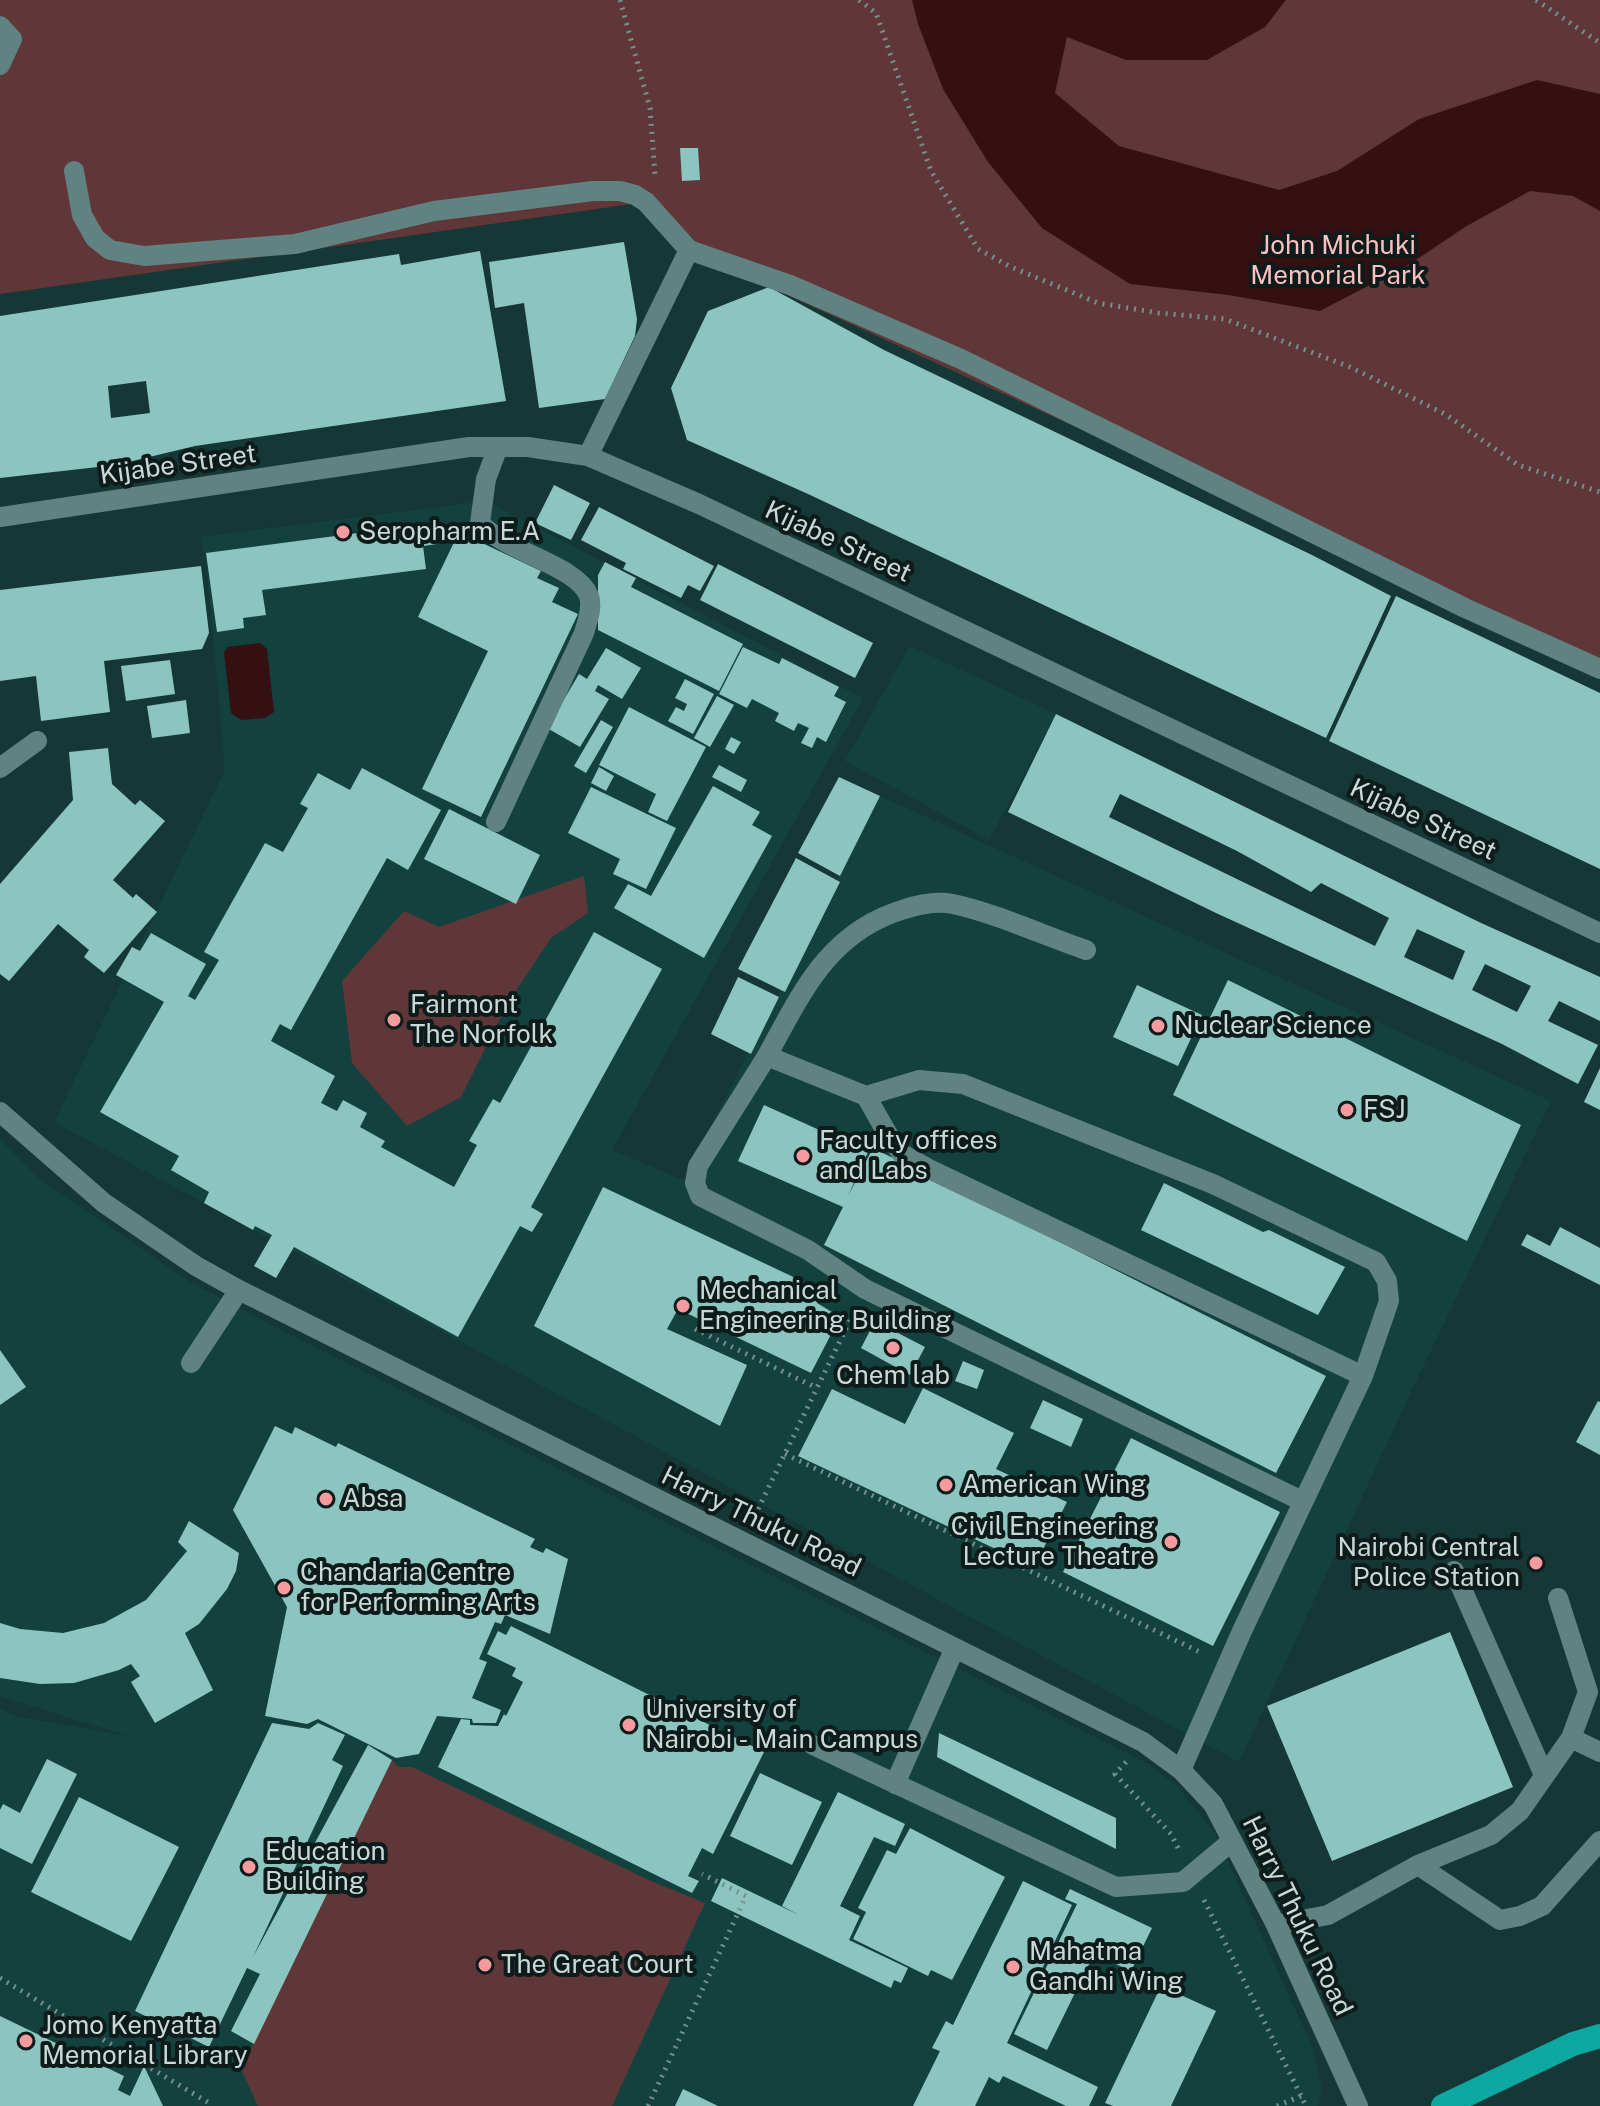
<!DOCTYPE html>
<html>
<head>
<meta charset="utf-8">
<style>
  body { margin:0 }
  canvas { display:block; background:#153735 }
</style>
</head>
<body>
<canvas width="1600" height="2106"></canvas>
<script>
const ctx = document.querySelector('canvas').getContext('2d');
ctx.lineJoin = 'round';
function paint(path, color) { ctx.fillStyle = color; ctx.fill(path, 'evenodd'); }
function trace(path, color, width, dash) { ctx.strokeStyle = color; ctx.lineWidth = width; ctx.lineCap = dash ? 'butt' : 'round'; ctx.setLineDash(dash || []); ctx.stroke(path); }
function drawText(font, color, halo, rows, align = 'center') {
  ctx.font = font + ' "Public Sans",sans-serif'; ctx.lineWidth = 8; ctx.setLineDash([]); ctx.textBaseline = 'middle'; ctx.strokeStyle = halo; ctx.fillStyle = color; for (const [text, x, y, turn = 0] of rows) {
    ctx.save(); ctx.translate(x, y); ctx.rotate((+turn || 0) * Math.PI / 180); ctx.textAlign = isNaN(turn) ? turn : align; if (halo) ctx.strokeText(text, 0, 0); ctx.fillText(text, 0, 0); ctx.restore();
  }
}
const built = new Path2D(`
  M486,501L863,698L612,1150L683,1180L880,796L1551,1101L1408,1398L1239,1762L54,1122L225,770L206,559L200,537Z
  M910,646L1056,714L989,840L845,761Z
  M0,1139L37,1177L190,1282L302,1341L1146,1763L1175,1784L1215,1833L1311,2044L1322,2088L1318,2106H0V1709L18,1717L128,1736L0,1696Z`);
const green = new Path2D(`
  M0,0H1600V667L689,250L646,202L0,294Z
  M584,876L588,913L551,938L508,1003L461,1097L407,1126L352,1063L342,981L404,911L439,927Z
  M392,1760L398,1767H412L651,1881L705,1903L612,2106H258L241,2069Z`);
const water = new Path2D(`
  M912,0H1286L1265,27L1207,60H1126L1067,37L1055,93L1119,146L1279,190L1337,171L1419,119L1537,80L1600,94V211L1573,196L1530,191L1465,227L1410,264L1320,311L1228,295L1130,284L1042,228L988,162L943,89L918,24Z
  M260,643L267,649L274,712L265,718L241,720L231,713L224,653L227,647Z`);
const building = new Path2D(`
  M680,148H698L700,180L682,181Z
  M624,242L637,319L635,336L605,399L539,408L524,303L495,308L489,262Z
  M480,251L506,401L195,446L116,465L0,478V316L399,254L401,265ZM146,381L150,413L111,418L108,386Z
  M769,287L884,350L1312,555L1391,596L1326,738L808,494L687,440L671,388L708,311Z
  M554,485L590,503L571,540L535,523Z
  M599,507L714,566L700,591L688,585L681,598L623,569L626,563L581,540Z
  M434,523L437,544L423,546L426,569L262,590L266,615L243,618L244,628L217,632L206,553Z
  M459,532L541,571L537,578L559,588L552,602L578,614L481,817L422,789L488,651L418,617Z
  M605,562L636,578L631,587L743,644L719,691L598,630V575Z
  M718,564L873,643L855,678L700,600Z
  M201,566L209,633L202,649L104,661L110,712L41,721L36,676L0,681V590Z
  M1396,596L1600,693V869L1329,741Z
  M743,647L779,664L782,658L839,687L834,696L846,702L826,742L817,737L812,748L801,743L809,728L798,723L794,731L775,721L779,713L752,699L747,708L719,694Z
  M606,648L641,668L622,699L598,685L595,691L609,699L580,747L547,728L579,674L587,679Z
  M170,660L175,694L126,701L121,666Z
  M685,679L714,694L693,734L668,721L676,707L684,711L687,704L675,698Z
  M717,696L734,705L710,747L694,738Z
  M186,700L190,733L152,738L147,706Z
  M629,707L706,747L667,821L648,812L656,794L599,765Z
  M1056,714L1479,922L1600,977V1021L1559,1001L1548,1021L1598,1045L1578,1084L1502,1044L1216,913L1008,812ZM1120,794L1237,851L1311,892L1321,883L1389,918L1375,946L1109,817ZM1417,929L1465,951L1453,980L1404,957ZM1485,964L1531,986L1517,1012L1472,990Z
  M601,720L613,727L586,773L574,766Z
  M731,737L741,742L734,754L725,749Z
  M108,748L112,784L135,805L140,800L165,821L113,880L133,898L136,894L157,912L104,973L84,957L89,950L58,924L9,981L0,974V884L73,800L69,752Z
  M719,765L747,780L741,792L712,777Z
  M599,767L614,776L606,791L591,783Z
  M362,768L441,810L408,870L387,858L291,1030L280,1024L271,1041L335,1076L321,1103L337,1111L343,1100L367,1113L360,1127L385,1141L381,1147L454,1187L477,1145L469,1141L493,1099L500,1103L594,932L662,969L531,1207L543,1214L532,1232L520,1226L458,1337L294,1247L276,1278L254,1266L272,1235L255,1226L253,1230L204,1203L209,1192L171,1170L179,1156L100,1112L164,1002L116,975L132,947L140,951L151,933L206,964L188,996L195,1000L219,960L204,952L265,843L283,852L308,808L300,804L318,773L350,790Z
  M839,777L880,796L840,876L798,853Z
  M713,786L760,812L752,825L772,836L704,958L614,908L628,884L651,896Z
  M591,787L676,828L646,889L613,874L620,859L568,833Z
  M449,809L540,855L516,904L424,859Z
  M796,858L840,882L785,992L738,969Z
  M738,977L779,997L751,1054L711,1034Z
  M1228,980L1521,1125L1467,1241L1173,1095Z
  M1137,985L1202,1015L1178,1066L1113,1037Z
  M1600,1068V1110L1584,1102Z
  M764,1105L868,1152L848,1196L873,1148L1326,1376L1276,1473L824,1245L843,1207L738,1161Z
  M1164,1183L1263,1232L1269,1230L1345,1267L1318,1315L1141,1230Z
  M603,1187L823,1291L817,1303L840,1317L811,1373L678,1309L667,1329L747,1365L720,1426L534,1326Z
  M1560,1227L1600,1248V1285L1521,1245L1527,1234L1550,1246Z
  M875,1321L925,1347L910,1375L861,1348Z
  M0,1350L26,1387L0,1405Z
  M963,1361L984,1370L977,1389L955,1381Z
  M923,1388L1014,1433L996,1469L1067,1502L1034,1567L798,1456L832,1389L905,1424Z
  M1043,1400L1083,1419L1071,1447L1030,1428Z
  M1598,1401L1600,1402V1455L1576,1442Z
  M275,1426L292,1434L295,1427L336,1447L338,1443L535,1539L530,1547L543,1553L546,1548L568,1559L550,1634L505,1615L501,1624L495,1622L479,1659L487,1662L472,1698L501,1710L496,1723H473L472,1719L437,1716L419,1754L396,1758L318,1719L307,1724L265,1716L287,1607L233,1510Z
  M1131,1438L1280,1512L1213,1646L1063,1572Z
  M189,1521L239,1553L236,1571L227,1589L199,1624L185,1633L213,1690L155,1723L131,1682L140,1676L131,1664L119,1670L74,1683L40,1684L0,1678V1623L20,1629L63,1633L104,1623L146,1600L187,1551L178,1542Z
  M511,1626L764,1752L713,1854L702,1848L688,1876L699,1881L692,1893L438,1767L461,1719L470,1720V1725L498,1726L504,1714L506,1716L523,1682L512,1676L516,1668L487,1654L498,1631L506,1635Z
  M1450,1632L1513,1787L1332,1861L1267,1706Z
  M272,1723L309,1729L318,1723L345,1735L332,1760L343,1766L253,1957L368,1745L392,1760L254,2044L231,2031L260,1974L247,1968L209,2047L135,2011Z
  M939,1733L1116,1818V1849L937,1757Z
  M47,1759L77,1774L32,1864L0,1848V1810L3,1804L20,1813Z
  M760,1773L822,1802L792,1865L730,1836Z
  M838,1792L905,1824L895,1846L874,1837L840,1906L860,1916L849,1940L908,1968L901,1983L894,1980L891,1988L711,1901L722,1878L799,1915L782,1906Z
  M79,1797L179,1847L131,1941L31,1892Z
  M910,1828L1005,1877L952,1980L931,1970L928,1976L853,1939L866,1912L858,1908L887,1850L896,1854Z
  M1023,1881L1072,1905L1007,2043L1098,2087L1089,2106H1066L1003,2076L999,2083L989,2077L975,2106H913L940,2051L932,2048L946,2021L953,2025Z
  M1070,1889L1152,1928L1131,1971L1094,1954L1047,2050L1014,2034L1077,1904L1065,1899Z
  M1161,1986L1216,2011L1171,2106H1113L1105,2103Z
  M0,2016L124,2076L118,2090L130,2096L144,2066L163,2106H0Z
  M683,2089L718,2106H675Z`);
const path = new Path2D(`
  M620,0L650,108L655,175
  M859,0L876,13L931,171L978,249L1011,267L1098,303L1158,313L1225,319L1350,367L1445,414L1518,465L1600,492
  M1536,0L1600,43
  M695,1329L817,1388
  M785,1454L1202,1653
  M758,1509L854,1312
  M1126,1762L1115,1774L1171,1834L1180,1852
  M1204,1900L1306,2106
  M0,1978L209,2103V2106
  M648,2106L746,1896L702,1874
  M1277,2106L1301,2096`);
const minor = new Path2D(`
  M0,26L12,39L0,65
  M74,171L82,215L95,238L110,250L144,256L295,244L434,211L593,191H620L635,195L646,202L689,250
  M588,456L689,250L790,285L961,359L1465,608L1600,669
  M0,517L469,447H528L588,456L699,504L1600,933
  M0,768L37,741
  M496,822L584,633C587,622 593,608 589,596C577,565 505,552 480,523L486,479L498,447
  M767,1056C802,992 829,931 905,909C920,904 937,901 953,904C998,914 1042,935 1086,950
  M866,1096L887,1133L902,1154L929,1169L1363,1376
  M0,1112L104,1203L196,1266L239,1290L1143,1742L1181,1770L1213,1804L1276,1925L1358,2106
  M191,1363L239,1290
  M1454,1571L1544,1775
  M1571,1738L1600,1752
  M813,1745L1116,1887L1183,1882L1232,1841
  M1181,1770L1242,1631L1363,1376L1389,1301L1387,1281L1376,1262L1213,1184L963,1084L919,1080L866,1096L767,1056L698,1166L695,1183L700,1196L808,1250L865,1289L1302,1501
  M895,1784L954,1650
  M1418,1865L1500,1920L1520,1916L1542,1906L1600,1841
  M1276,1925L1328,1915L1418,1865L1491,1835L1520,1811L1571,1738L1588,1692L1558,1598`);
const highway = new Path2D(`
  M1443,2106L1573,2044L1600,2036`);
const markers = [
  [343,532,8,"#f59b9e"],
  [394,1020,8,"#f59b9e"],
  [1158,1026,8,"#f59b9e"],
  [1347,1110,8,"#f59b9e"],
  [803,1156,8,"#f59b9e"],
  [683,1306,8,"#f59b9e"],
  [893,1348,8,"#f59b9e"],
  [946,1485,8,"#f59b9e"],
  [326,1499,8,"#f59b9e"],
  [1171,1542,8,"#f59b9e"],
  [1536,1563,8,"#f59b9e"],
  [284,1588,8,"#f59b9e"],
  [629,1725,8,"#f59b9e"],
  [249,1867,8,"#f59b9e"],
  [485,1965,8,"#f59b9e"],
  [1013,1967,8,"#f59b9e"],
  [26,2041,8,"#f59b9e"]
];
const parkNames = [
  ["John Michuki",1338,246],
  ["Memorial Park",1338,276]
];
const streetNames = [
  ["Kijabe Street",178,465,-8],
  ["Kijabe Street",838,542,25],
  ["Kijabe Street",1423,820,25],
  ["Harry Thuku Road",761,1522,26],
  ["Harry Thuku Road",1297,1916,64]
];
const poiNames = [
  ["Seropharm E.A",359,532],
  ["Fairmont",410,1005],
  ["The Norfolk",410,1035],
  ["Nuclear Science",1174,1026],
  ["FSJ",1363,1110],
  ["Faculty offices",819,1141],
  ["and Labs",819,1171],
  ["Mechanical",699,1291],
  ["Engineering Building",699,1321],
  ["Chem lab",893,1376,"center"],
  ["American Wing",962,1485],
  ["Absa",342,1499],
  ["Civil Engineering",1155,1527,"right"],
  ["Lecture Theatre",1155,1557,"right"],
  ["Nairobi Central",1520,1548,"right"],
  ["Police Station",1520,1578,"right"],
  ["Chandaria Centre",300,1573],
  ["for Performing Arts",300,1603],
  ["University of",645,1710],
  ["Nairobi - Main Campus",645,1740],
  ["Education",265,1852],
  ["Building",265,1882],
  ["Mahatma",1029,1952],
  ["Gandhi Wing",1029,1982],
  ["The Great Court",501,1965],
  ["Jomo Kenyatta",42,2026],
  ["Memorial Library",42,2056]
];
paint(built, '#13413e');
paint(green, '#603739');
paint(water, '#351013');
paint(building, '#8cc5c0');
trace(path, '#76908e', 5, [2, 6]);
trace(minor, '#608280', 20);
trace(highway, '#0ca8a1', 24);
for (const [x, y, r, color] of markers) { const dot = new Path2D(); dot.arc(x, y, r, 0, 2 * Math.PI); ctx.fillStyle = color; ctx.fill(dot); trace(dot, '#0d1b1a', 3); }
drawText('26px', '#fdbfc0', '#0d1b1a', parkNames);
drawText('26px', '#c8dad8', '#0d1b1a', streetNames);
drawText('26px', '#c8dad8', '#0d1b1a', poiNames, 'left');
</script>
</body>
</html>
